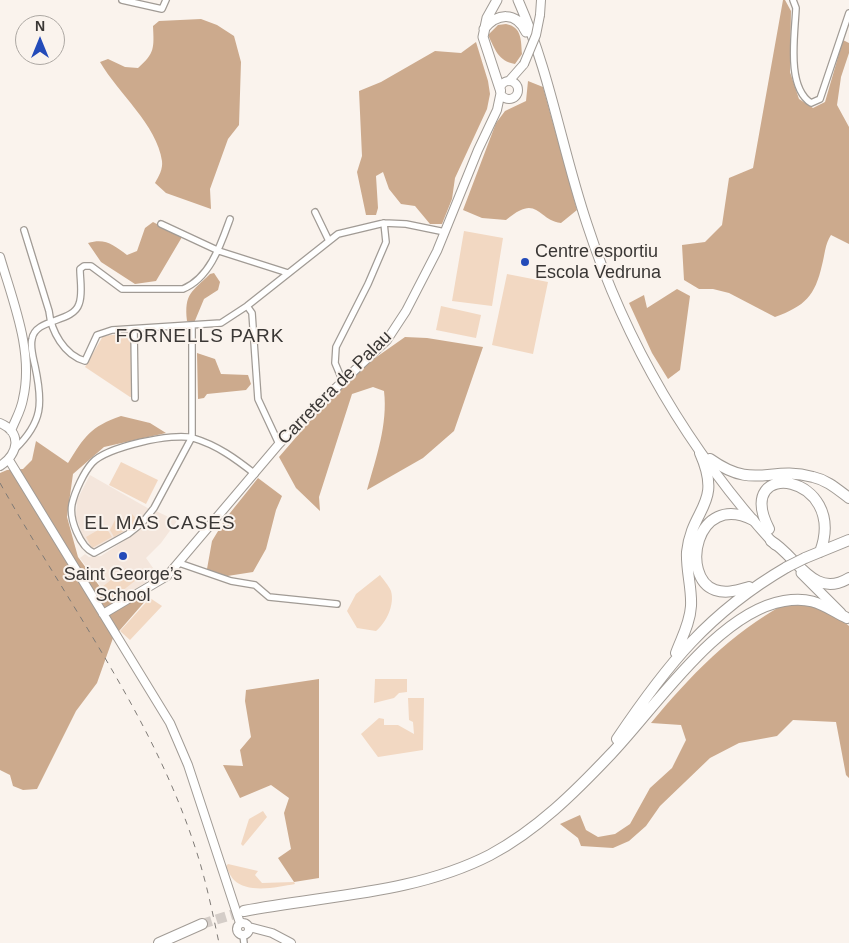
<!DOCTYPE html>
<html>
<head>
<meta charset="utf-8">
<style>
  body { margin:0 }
  #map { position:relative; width:849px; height:943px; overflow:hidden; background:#faf3ed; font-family:Helvetica,sans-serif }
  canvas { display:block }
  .north { position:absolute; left:15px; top:15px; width:50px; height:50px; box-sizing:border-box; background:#faf3ed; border:1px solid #ada8a3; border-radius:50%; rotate:0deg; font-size:14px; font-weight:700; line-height:20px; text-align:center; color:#3a3735 }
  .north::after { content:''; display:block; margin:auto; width:18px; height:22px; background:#244bb9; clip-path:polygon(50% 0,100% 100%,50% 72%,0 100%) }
</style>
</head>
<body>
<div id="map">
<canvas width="849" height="943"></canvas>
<div class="north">N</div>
</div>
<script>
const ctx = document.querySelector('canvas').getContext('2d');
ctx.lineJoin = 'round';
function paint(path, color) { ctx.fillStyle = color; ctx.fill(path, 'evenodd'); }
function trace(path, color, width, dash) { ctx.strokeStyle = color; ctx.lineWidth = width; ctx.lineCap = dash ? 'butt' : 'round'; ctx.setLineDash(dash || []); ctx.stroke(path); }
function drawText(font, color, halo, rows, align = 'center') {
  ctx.font = font + ' Helvetica,sans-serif'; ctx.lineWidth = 4; ctx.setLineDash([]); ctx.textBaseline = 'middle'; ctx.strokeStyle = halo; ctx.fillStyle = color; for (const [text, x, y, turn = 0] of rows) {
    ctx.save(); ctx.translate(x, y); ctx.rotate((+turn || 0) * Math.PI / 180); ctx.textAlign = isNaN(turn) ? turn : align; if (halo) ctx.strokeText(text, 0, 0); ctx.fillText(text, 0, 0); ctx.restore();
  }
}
const built = new Path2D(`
  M90,475L151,510L136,524L95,549L91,548L83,537L76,517L77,500Z
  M156,511L177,521L161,543L146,558L158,575L113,603L80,558L85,554L89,557L101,556L146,526Z`);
const green = new Path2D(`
  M464,231L503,238L492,306L452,301Z
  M507,274L548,282L533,354L492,345Z
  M441,306L481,315L476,338L436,330Z
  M129,333L132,345V397H130L85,367L103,336Z
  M121,462L158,480L146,504L109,485Z
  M132,514L138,521L136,524L114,537L110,530L117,516L129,521Z
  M105,526L112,537L92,548L86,537Z
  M126,568L136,580L112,599L102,587Z
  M380,575C383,579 389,586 391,591C395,605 386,623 376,631L357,628L347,611L356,594Z
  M150,598L162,606L130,640L120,631Z
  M375,679H407V692L399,693L394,698L374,703Z
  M408,698H424L423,750L378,757L361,734L379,718L384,719V725H398L414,734L413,722L409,720Z
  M263,811L267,817L243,846L241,844L249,819Z
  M228,864L258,871L255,875L262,883L294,882L295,884C278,887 248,894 234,880C231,877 228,871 226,866Z`);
const forest = new Path2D(`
  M783,0H785L791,11L790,72L799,99L813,108L825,102L843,40L849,43V53L841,77L837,105L849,127V244L831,235C825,244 825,254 822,265C815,296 805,306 775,317L729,293L713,289H699L684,280L682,245L705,242L722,225L729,178L753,168Z
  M201,19L217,25L234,36L241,62L239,125L228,139L210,189L211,209L166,193L155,183C159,176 163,169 162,161C157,125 118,93 100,62L108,59L125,67L138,68C155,53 154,48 153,26L159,21Z
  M506,24C522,27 521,40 522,54L515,64C498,61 495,49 488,35L498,25Z
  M476,42L488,81L490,94L487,109L455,178L452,199L442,224H430L415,206L401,204L389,189L383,172L376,176L378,208L376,215H366L357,172L362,156L359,91L381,82L435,51L461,53Z
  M528,81L543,87L577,210L561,223C536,219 538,193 506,220L482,218L463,210L496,123L505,111L526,101Z
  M153,222L182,237L156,281L135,284L101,262L88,243C106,238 113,245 127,255L137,251L145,228Z
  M214,273L220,282L218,290L204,299L194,323L187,321C184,293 192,292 210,274Z
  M677,289L690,296L680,370L668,379L652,353L629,303L644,295L647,308Z
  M405,337L427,338L483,347L454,431L423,458L367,490C376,458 388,424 384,391L373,387L352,394L319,497L320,511L296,488L279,457L348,377Z
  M197,353L215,359L221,374L248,375L251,384L246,390L207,394L204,398L198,399Z
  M121,416L150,423L166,433L104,447L73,474L67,517L78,557L117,610L141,594L147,599L113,638L97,683L76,711L37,789L23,790L13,786L10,775L0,770V473L7,470L23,469L32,460L36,441L68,463C85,436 90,427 121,416Z
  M258,478L282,496L276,510L266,549L253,572L221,577L207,569L212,541L226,518Z
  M785,604C810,604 830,609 849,626V778L846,775L836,722L793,720L777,736L739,743L710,758L660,806L646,826L629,841L613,848L581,846L578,838L560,824L580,815L586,830L598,837L615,834L630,824L650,788L672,768L686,740L681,725L651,723C690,676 731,633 785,604Z
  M319,679V878L294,882L278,858L291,849L284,813L289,798L271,785L240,798L223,765L243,766L240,750L251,737L245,701L246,690Z`);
const highwayTunnel = new Path2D(`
  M202,924L244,911`);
const street = new Path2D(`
  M122,0L162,9L166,0
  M793,0L796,8C795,34 786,87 811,103L820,99L849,13
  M315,212L329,241
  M161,224L219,251L288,273
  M24,230L49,311C51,331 64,355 85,361L97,335L112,330L221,323L247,306L338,234L384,223L406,224L445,232
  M247,306L252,313L258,399L279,444
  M192,326V437L154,508L142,523L128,534L94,553C80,547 69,519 72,504C75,491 84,472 92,463C106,447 174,432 193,438C217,445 236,459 255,474
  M134,329L135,398
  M343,382L335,363L336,347L368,284L386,242L384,223
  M15,449C43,422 43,403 35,366C33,357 30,347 32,339C35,318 73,323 79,304C83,294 80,280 80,269L84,266H91L122,289H183C210,278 221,244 230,219
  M179,563L231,581L255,585L269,597L337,604
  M243,935L244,943`);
const secondary = new Path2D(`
  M540,15L541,0
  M509,81L524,64
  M500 90a9 9 0 1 1 18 0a9 9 0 1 1-18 0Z
  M0,257C13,302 34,352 23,399C21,411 15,420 11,431
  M0,423C23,433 18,454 0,466
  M9,460L170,723L188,765L240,923
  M103,614L167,576L279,444L308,414L387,340L406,311L437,251L478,150L497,110L501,91
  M237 929a6 6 0 1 1 12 0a6 6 0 1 1-12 0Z
  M249,927L272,933L291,943`);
const primary = new Path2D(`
  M497,0L487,18L483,37L500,89
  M518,0C550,72 562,150 587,224C626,344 690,452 775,545
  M484,29C497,13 516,11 526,32
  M801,573L841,613`);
const highway = new Path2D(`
  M710,459C755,491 769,465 813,477C827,480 837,489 849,498
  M769,529C732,456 849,474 820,552
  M771,541C797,556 813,600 849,578
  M805,558L849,540
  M749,587C738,590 727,594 715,590C680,578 695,491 753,520
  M676,653C682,637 690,623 691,606C692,588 686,570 687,552C692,507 723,505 700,453
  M617,739C667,665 708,613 787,567
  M244,911C326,895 414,894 490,855C537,830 575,792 611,754C655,708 718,612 784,601C813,596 823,606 847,618
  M159,943L202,924`);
const rail = new Path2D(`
  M0,483C66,601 151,714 194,844C205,876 212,910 219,943`);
const secondaryBridge = new Path2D(`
  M524,64L536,35L540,15`);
const highwayBridge = new Path2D(`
  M787,567L805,558`);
const markers = [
  [525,262,5,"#244bb9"],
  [123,556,5,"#244bb9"]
];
const poiNames = [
  ["Centre esportiu",535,252],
  ["Escola Vedruna",535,273],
  ["Saint George’s",123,575,"center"],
  ["School",123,596,"center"]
];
const streetNames = [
  ["Carretera de Palau",335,388,-45]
];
const neighbourhoodNames = [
  ["FORNELLS PARK",200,337],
  ["EL MAS CASES",160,524]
];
paint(built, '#f4e6dc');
paint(green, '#f2d8c2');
paint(forest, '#ccaa8d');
trace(highwayTunnel, '#d4cdc8', 10, [10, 5]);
trace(street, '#a19b95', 8);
trace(secondary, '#a19b95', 10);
trace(primary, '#a19b95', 11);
trace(highway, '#a19b95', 12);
trace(street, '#fff', 5.5);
trace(secondary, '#fff', 8);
trace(primary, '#fff', 9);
trace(highway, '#fff', 10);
trace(rail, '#7e7a76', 1, [6, 6]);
trace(secondaryBridge, '#a19b95', 10, []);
trace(highwayBridge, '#a19b95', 12, []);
trace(secondaryBridge, '#fff', 8);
trace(highwayBridge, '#fff', 10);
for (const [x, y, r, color] of markers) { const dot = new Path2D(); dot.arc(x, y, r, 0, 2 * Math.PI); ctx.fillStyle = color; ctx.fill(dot); trace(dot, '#faf3ed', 2); }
drawText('18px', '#3a3735', '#faf3ed', poiNames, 'left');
drawText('18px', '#3a3735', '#faf3ed', streetNames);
ctx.letterSpacing = '1px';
drawText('19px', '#3a3735', '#faf3ed', neighbourhoodNames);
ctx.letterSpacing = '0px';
</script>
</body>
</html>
